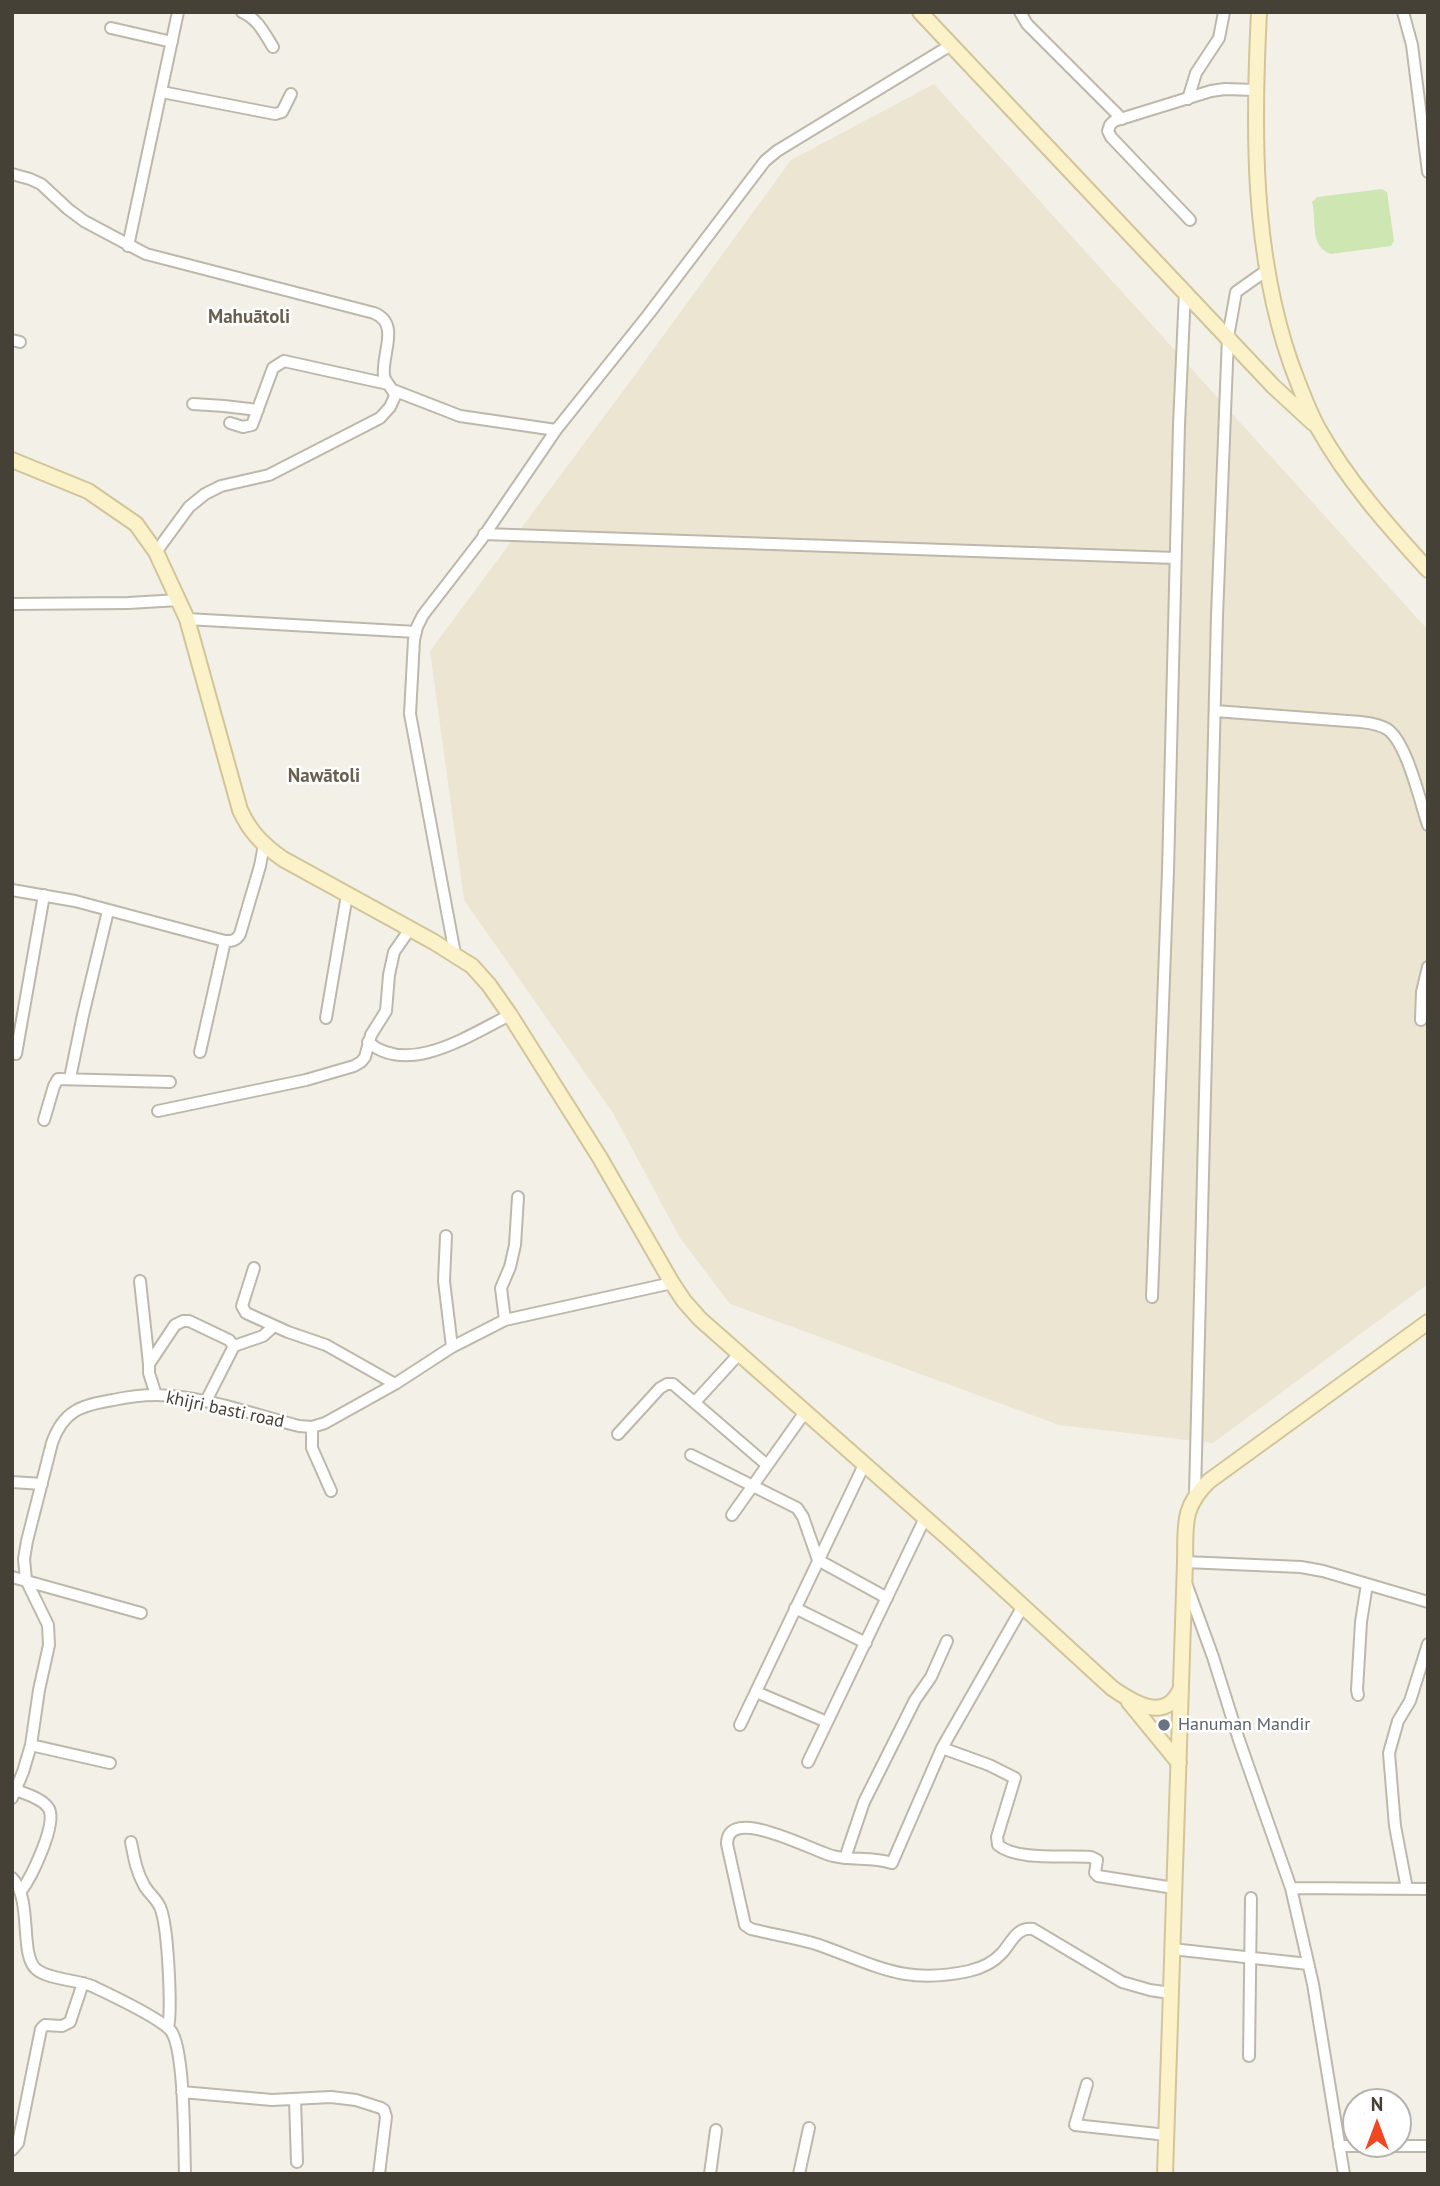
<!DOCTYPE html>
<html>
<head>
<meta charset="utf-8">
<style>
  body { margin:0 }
  #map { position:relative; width:1440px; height:2186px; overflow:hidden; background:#f3f0e8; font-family:"PT Sans",sans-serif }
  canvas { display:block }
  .frame { position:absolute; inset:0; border:14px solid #464137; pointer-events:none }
  .north { position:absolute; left:1342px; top:2088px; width:70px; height:70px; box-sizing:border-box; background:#fff; border:2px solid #b5b3af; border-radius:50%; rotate:0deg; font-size:19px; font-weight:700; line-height:28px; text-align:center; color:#464137 }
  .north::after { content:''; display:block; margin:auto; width:24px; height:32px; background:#f24720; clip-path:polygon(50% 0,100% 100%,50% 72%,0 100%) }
</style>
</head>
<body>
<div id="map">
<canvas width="1440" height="2186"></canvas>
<div class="frame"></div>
<div class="north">N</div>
</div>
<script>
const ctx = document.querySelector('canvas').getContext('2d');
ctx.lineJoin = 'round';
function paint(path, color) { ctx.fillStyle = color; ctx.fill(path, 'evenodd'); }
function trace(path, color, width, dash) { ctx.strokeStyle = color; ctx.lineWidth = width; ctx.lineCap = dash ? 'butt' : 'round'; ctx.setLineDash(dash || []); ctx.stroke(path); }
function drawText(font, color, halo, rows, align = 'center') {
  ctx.font = font + ' "PT Sans",sans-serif'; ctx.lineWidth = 5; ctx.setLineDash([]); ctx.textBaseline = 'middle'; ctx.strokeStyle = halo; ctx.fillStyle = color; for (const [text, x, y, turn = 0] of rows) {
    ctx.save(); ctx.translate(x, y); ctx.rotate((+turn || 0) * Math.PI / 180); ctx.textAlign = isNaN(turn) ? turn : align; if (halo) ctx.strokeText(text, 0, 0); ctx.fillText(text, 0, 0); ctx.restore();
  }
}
const education = new Path2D(`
  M934,84L1428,630V1284L1213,1443L1059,1425L730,1304L680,1238L613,1113L464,900L430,651L626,387L791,160Z`);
const green = new Path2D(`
  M1382,189L1387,192L1394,241L1391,246L1331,254C1309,247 1317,220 1312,202L1317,197Z`);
const street = new Path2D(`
  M242,12C258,19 264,33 273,47
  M1020,12L1027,24L1122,119
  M1403,12L1412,45L1428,172
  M111,28L172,42
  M162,92L275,114L282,112L291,94
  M1188,99L1196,73L1219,38L1224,12
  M12,174L30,179L41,184L68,209L84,221L146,254L374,313C401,324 381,354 384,376C386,384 393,388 395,396L390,407L380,418L269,475L221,486L205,494L189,507L156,552
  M1190,220L1111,137L1108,131L1110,125L1114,121L1211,91L1225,89L1255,90
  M128,246L178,12
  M12,340L20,342
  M393,390L460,416L556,430
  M193,404L224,406L258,410
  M230,423L243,427L252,425L273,368L284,361L388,384
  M484,534L1175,558
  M12,604L128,603L179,600
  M187,619L416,632
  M1215,711L1361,722C1369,723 1379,724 1387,729C1407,742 1420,802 1428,825
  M12,890L75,901L225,941C232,941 236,941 240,934L260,866L264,845
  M455,954L410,714L414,640L417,627L423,615L481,540L556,430L648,315L765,161L777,151L951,45
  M326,1018L347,895
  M1421,1020L1422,992L1428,967
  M368,1042C409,1077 471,1034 510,1015
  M200,1052L225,941
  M16,1054L44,895
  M70,1078L83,1015L108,911
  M158,1111L306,1080L354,1066L361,1062L365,1057L371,1035L386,1011L389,975L394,952L410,929
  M44,1120L54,1086L58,1079L170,1082
  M446,1236L444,1281L452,1347
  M254,1268L242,1306L246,1313L288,1332L326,1345L395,1384
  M140,1281L149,1364
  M1152,1297L1168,871L1179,425L1185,291
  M505,1320L501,1288L510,1267L515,1245L518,1197
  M234,1346L263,1336L274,1326
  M156,1395L149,1373V1364L175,1325L183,1321H189L229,1340L234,1346L206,1401
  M695,1402L739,1354
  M312,1427V1448L331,1491
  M618,1434L660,1388L667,1384H673L767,1465
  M691,1455L797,1508L803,1517L818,1560L887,1598
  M12,1482L42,1484
  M1195,1494L1217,616L1228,337L1236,292L1267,270
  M732,1515L805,1412
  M1185,1562L1301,1567L1323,1571L1428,1602
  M12,1577L141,1613
  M1186,1583L1213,1657L1239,1740L1291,1888L1313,1984L1344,2174
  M1023,1606L942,1748L892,1863C871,1856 853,1861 833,1856C814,1852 727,1803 727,1844L745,1925L751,1929C774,1935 798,1938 819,1945C878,1966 904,1985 969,1971C982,1968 993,1963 1002,1953C1012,1942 1016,1927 1033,1929L1122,1982L1150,1990L1170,1993
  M795,1608L866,1643
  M756,1692L827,1722
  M1358,1695L1357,1690L1361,1622L1367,1584
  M740,1725L864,1465
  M31,1745L110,1763
  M942,1748L989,1765L1015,1778L997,1837L998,1845C1017,1861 1066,1855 1091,1857L1097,1860L1095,1873L1098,1876L1174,1888
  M808,1762L925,1518
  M16,1790C26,1794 44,1799 49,1809C57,1825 31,1878 21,1891
  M12,1798L23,1772L31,1745L39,1690L49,1645L48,1625L26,1580L24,1559L27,1541L52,1443C63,1411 81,1405 113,1400C127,1397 141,1395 156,1395C204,1396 252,1414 299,1426L312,1427L325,1423L395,1384L452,1347L505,1320L672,1283
  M131,1842C134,1857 136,1871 144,1885C148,1893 156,1898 160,1907C168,1924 172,2009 168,2028
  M845,1858L864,1802L915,1700L931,1677L947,1641
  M12,1878C33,1899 19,1954 36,1969C47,1979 77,1980 92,1986C109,1994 160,2018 171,2031C185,2050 184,2146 185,2174
  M1291,1888L1428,1889
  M1407,1889L1395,1826L1389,1753L1398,1721L1410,1701L1428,1644
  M1172,1949L1308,1964
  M1249,2056L1251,1898
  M1087,2084L1075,2125L1167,2135
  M182,2092L272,2100L331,2097L356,2100L381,2108L384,2110L386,2117L379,2174
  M295,2099L297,2162
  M1339,2146H1428
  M12,2150L18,2143L41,2029L45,2025L62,2026L70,2022L83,1983
  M710,2174L716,2130
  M799,2174L809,2128`);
const secondary = new Path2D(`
  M920,12L1273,386L1313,423
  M1259,12C1253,130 1252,252 1291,364C1299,385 1307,408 1318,428C1347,480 1388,526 1428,570
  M12,460L88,491L136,524L156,552L187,619L240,810C250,832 263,845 283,859L434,942L472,966L489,985L510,1015L600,1158L672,1283L684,1301L700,1319L957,1546L1112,1688C1135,1704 1166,1723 1181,1688
  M1129,1702L1179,1763
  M1165,2174L1185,1562C1186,1526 1181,1508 1209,1481L1428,1322`);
const markers = [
  [1164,1725,7,"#6b7280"]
];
const streetNames = [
  ["khijri basti road",225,1410,12]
];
const worshipNames = [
  ["Hanuman Mandir",1178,1725]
];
const neighbourhoodNames = [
  ["Mahuātoli",249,318],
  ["Nawātoli",324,777]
];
paint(education, '#ece5d2');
paint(green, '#cde6b2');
trace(street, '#beb8ab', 14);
trace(secondary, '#d1c599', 18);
trace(street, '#fff', 10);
trace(secondary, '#fcf2c9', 14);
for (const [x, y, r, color] of markers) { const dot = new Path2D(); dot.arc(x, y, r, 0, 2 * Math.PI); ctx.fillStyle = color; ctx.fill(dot); trace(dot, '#fff', 2.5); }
drawText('18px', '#464137', '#fff', streetNames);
drawText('18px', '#5b616d', '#fff', worshipNames, 'left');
drawText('bold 19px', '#695f4e', '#fff', neighbourhoodNames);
</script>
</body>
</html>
